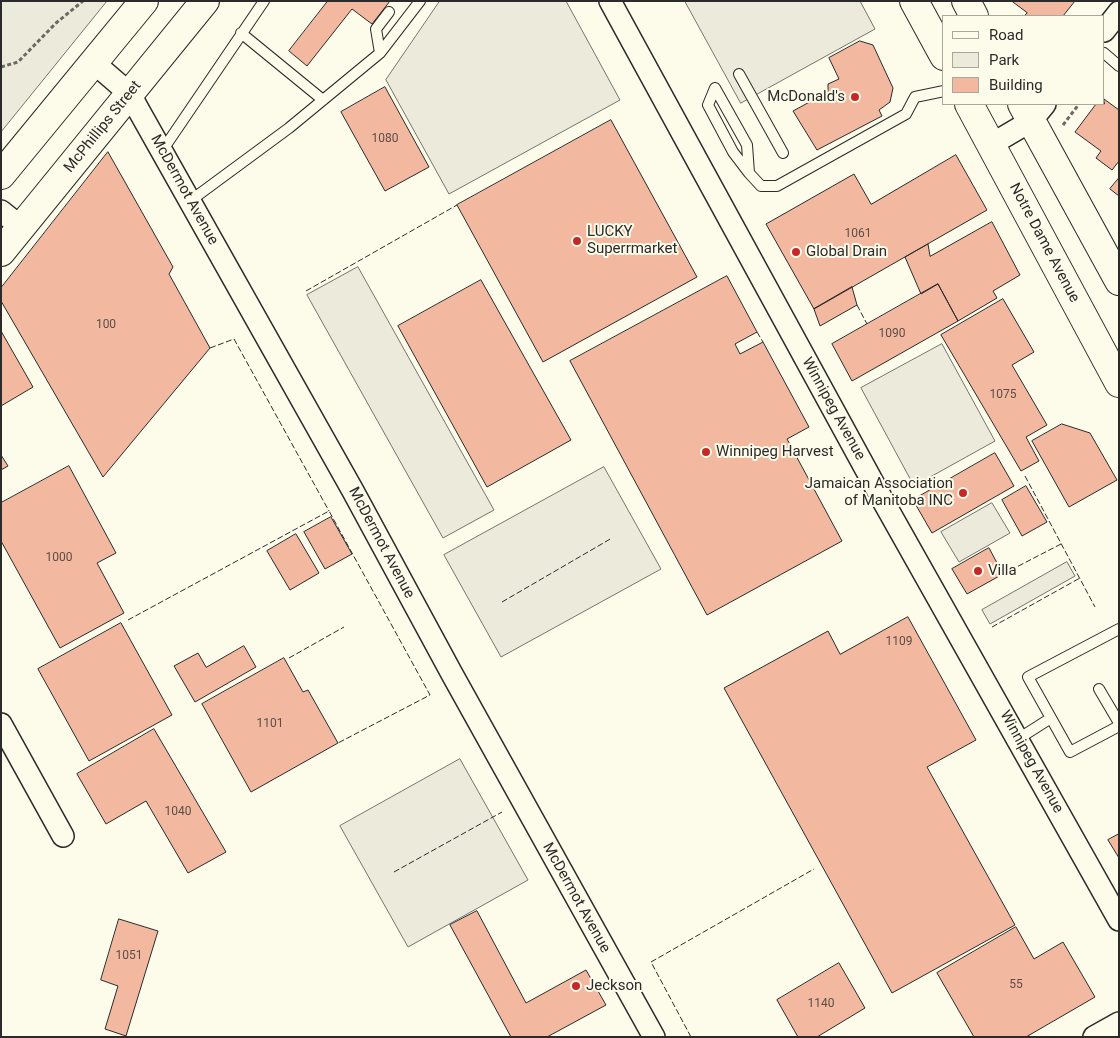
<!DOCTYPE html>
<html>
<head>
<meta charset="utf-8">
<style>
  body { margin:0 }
  #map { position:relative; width:1120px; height:1038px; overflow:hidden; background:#fdfbea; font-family:Roboto,sans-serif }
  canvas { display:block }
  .frame { position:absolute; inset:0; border:2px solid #2b2b2b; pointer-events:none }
  .legend { position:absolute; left:942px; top:15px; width:162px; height:90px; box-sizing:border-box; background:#fdfbea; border:1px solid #a9a89e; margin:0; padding:6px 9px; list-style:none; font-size:15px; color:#2b2b2b }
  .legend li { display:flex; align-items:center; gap:10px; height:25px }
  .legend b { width:25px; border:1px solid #a9a89e }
</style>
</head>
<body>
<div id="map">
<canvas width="1120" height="1038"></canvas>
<div class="frame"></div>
<ul class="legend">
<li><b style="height:6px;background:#fdfbea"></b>Road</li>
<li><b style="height:14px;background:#ecebdb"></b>Park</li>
<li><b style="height:14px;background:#f2b8a0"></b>Building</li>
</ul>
</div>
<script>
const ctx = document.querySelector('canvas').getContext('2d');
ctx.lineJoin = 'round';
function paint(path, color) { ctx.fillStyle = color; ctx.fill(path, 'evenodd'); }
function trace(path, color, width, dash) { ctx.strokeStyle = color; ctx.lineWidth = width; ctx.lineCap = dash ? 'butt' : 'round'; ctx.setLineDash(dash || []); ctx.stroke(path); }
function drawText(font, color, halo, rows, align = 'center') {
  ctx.font = font + ' Roboto,sans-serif'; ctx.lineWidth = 4; ctx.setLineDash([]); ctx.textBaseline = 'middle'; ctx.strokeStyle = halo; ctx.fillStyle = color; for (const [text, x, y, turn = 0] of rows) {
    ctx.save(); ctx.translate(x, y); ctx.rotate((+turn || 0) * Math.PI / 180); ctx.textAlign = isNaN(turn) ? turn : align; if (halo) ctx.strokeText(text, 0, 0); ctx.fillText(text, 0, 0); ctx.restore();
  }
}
const green = new Path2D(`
  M1,1H107L1,132Z`);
const parking = new Path2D(`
  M440,1H566L620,100L449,194L386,80Z
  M685,1H860L875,29L741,103Z
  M358,267L494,510L443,538L307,295Z
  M942,344L995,441L914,486L861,388Z
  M604,467L661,569L501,657L444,555Z
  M992,503L1010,533L959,562L941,532Z
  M1067,562L1075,576L990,624L982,610Z
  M460,759L528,880L408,947L340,826Z`);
const building = new Path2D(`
  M328,1H390L372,24L352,9L307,66L289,51Z
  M1012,1H1075L1063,16H1024L1027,13Z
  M860,41L873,45L893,88L890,102L879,110L882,116L817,150L793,111L828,92V84L839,79L829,58Z
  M385,87L429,167L385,191L341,112Z
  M1104,99L1119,110V161L1112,170L1096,158L1101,151L1075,132L1096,104H1104Z
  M611,120L697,277L543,362L457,205Z
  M108,152L173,267L169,274L210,348L103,477L1,301V288Z
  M956,155L987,210L814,309L766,224L854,174L871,204Z
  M1119,178V196L1110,189Z
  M992,222L1020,275L993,291L997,298L958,321L938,284L921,294L905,257L928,244L930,256Z
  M727,276L757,332L735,344L740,354L763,342L809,427L787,439L842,541L707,615L570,361Z
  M481,280L571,440L487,487L398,326Z
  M938,284L958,321L852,381L832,344Z
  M852,287L857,305L820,326L814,309Z
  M1003,299L1034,352L1012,365L1047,425L1026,437L1039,461L1021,471L941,335Z
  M1,331L33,387L1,406Z
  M1062,424L1090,433L1117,480L1069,507L1032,441Z
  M995,453L1014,486L932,533L913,500Z
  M1,455L8,466L1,470Z
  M69,466L116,553L97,563L124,613L60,648L1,541V503Z
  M1026,486L1047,522L1022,536L1002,500Z
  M331,517L352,554L325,569L304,532Z
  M296,534L319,573L290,590L267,551Z
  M989,548L1003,574L967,594L952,569Z
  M908,617L976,740L927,767L1015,925L892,993L724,688L828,631L840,654Z
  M121,623L172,715L89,761L38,669Z
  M244,646L256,667L195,702L174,666L198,653L206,667Z
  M284,658L303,692L308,690L338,743L251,792L202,704Z
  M154,729L226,852L188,873L146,801L106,824L77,774Z
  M1119,834V858L1108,840Z
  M477,911L526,1003L586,970L606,1005L547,1037H511L450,925Z
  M119,919L158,931L126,1036L105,1029L118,986L101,980Z
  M1016,927L1034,959L1063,942L1095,997L1026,1037H974L937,973Z
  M839,963L865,1008L817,1037H798L777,1000Z`);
const path = new Path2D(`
  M1,67L18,62L56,23L83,1
  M1063,125L1079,104`);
const service = new Path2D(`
  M241,33L323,100
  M380,53L376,29L389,12
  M1104,53L1119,66
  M739,74L783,153
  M715,88L747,145L749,173L761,186H777L906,114L915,97L944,91
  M715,88L708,105L733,152L749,173
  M162,151L264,1
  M190,201L289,128L380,53L420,1
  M1119,629L1028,677L1070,752L1119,726
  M1099,689L1119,723
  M1018,739L1051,718`);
const minor = new Path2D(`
  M610,1L882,499L1119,920
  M1104,31L1119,12
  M93,62L130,94L138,109L353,491L452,674L654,1037
  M992,144L1031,121L1045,104
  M1,211L21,227
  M1,724L63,836
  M1094,1037L1119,1023`);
const secondary = new Path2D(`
  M914,1L944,56
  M966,1L974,16
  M969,104L1119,383
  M1022,104L1119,281`);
const primary = new Path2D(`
  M1,175L144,1
  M1,252L205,1`);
const fence = new Path2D(`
  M306,291L457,205
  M857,305L867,324
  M757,332L763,342
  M210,348L234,339L329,511
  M1025,476L1095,607
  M1003,574L1061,544
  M502,602L612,538
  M128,620L329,511L430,695L338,743
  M992,627L1080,578
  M289,658L344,627
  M394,872L502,812
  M691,1037L651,962L814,869`);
const markers = [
  [855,97,5,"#c62828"],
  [577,241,5,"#c62828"],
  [796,252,5,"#c62828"],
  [706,452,5,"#c62828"],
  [963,493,5,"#c62828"],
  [978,571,5,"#c62828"],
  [576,986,5,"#c62828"]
];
const numberNames = [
  ["1080",385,139],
  ["1061",858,234],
  ["100",106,325],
  ["1090",892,334],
  ["1075",1003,395],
  ["1000",59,558],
  ["1109",899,642],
  ["1101",270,724],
  ["1040",178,812],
  ["1051",129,956],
  ["55",1016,985],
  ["1140",821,1004]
];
const poiNames = [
  ["McDonald's",845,97,"right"],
  ["LUCKY",587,232],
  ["Superrmarket",587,249],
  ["Global Drain",806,252],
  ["Winnipeg Harvest",716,452],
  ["Jamaican Association",953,484,"right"],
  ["of Manitoba INC",953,501,"right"],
  ["Villa",988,571],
  ["Jeckson",586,986]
];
const streetNames = [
  ["McPhillips Street",103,127,-51],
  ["McDermot Avenue",184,190,61],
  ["Notre Dame Avenue",1044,243,62],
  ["Winnipeg Avenue",833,409,61],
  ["McDermot Avenue",381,543,62],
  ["Winnipeg Avenue",1031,762,61],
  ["McDermot Avenue",576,898,61]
];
paint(green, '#ecebdb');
trace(green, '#74746e', 1);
paint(parking, '#eceadb');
trace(parking, '#74746e', 1);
paint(building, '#f2b8a0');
trace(building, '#2b2b2b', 1);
trace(service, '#2b2b2b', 12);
trace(minor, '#2b2b2b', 24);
trace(secondary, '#2b2b2b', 30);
trace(primary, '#2b2b2b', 30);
trace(path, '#6a6964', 3, [4, 2.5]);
trace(service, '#fdfbea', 10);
trace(minor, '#fdfbea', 21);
trace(secondary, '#fdfbea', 28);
trace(primary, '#fdfbea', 28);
trace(fence, '#2b2b2b', 1, [6, 2.5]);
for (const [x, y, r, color] of markers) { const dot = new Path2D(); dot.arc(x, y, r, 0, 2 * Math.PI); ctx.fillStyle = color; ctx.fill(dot); trace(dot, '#fdfbea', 2); }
drawText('12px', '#5d4e48', null, numberNames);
drawText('15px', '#2b2b2b', '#fdfbea', poiNames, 'left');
drawText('15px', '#2b2b2b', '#fdfbea', streetNames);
</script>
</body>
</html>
